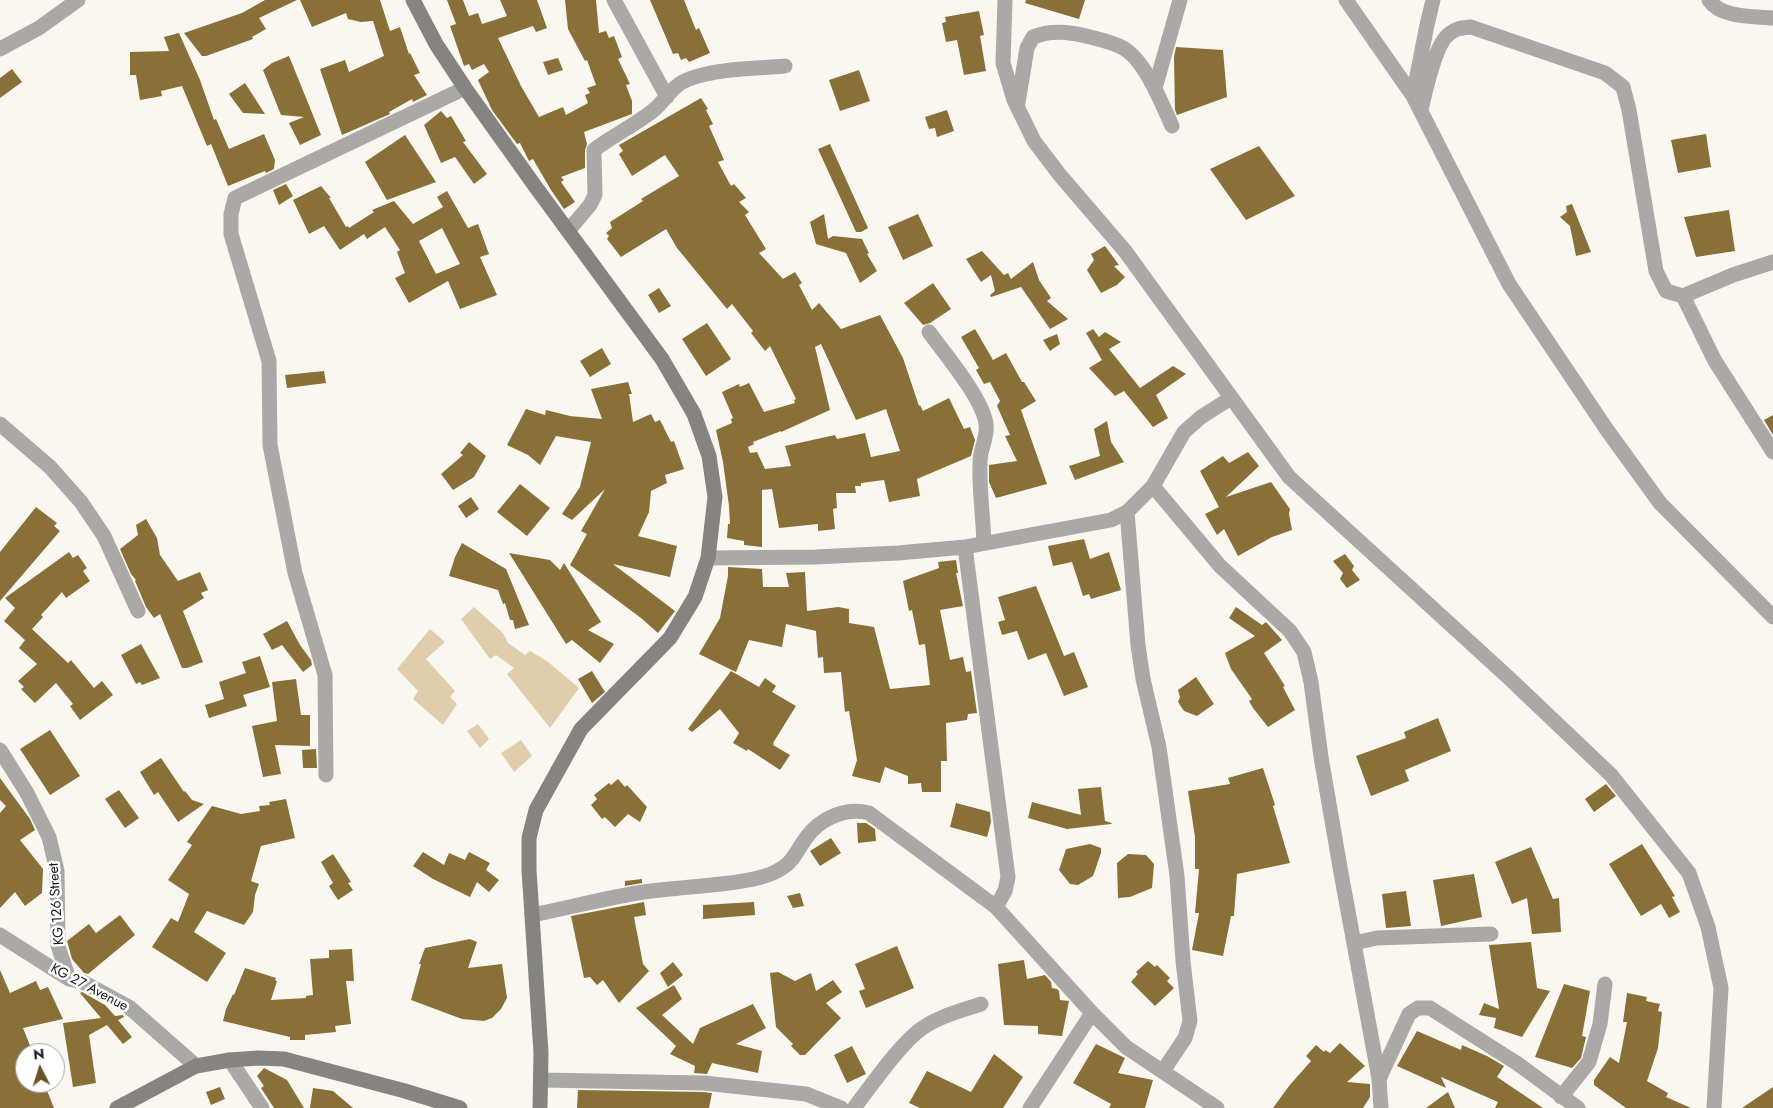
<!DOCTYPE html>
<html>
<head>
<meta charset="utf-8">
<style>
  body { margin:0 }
  #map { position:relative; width:1773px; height:1108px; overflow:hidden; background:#faf7f1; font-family:Jost,sans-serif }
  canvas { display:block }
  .north { position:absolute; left:15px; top:1043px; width:50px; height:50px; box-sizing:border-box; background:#fff; border:1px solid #a3a3a2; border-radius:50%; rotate:355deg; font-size:14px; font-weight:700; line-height:20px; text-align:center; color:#1a1917 }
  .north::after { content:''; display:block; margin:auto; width:18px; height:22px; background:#6b5424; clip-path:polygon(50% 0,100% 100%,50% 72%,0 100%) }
</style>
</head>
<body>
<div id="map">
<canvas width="1773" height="1108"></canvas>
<div class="north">N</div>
</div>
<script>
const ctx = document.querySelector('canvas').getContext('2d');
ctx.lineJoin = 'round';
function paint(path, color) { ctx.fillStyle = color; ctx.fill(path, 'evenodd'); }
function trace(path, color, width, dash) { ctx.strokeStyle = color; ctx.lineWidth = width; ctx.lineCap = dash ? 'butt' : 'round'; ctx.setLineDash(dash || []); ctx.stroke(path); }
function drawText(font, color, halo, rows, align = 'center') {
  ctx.font = font + ' Jost,sans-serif'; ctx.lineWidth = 5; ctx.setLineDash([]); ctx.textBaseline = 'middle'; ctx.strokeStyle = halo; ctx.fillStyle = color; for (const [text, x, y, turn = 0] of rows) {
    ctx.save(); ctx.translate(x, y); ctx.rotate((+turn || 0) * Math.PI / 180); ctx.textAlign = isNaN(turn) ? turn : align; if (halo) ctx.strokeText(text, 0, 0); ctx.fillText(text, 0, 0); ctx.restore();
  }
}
const green = new Path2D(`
  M474,607L503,633L508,643L525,655L530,651L547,661L579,688L550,728L507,674L514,668L496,655L490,659L461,619Z
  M430,629L445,642L426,659L455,691L450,697L457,704L443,725L413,699L418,691L397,669Z
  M478,724L489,739L480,748L467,731Z
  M521,740L532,756L514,772L501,753Z`);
const building = new Path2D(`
  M265,0H297L259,18L266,29L252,37L253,39L206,56H202L184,33L242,13Z
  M300,0H380L390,31L400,27L409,54L410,53L420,73L414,75L427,95L413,102L412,99L389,112L390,114L342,135L320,69L345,60L349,72L384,56L373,21L361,22L348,19L346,13L312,27Z
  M447,0H463L469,16L478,13L482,24L507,16L500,0H537L547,28L536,32L533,26L498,38L521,86L539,117L563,107L566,115L588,103L585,95L590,93L587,88L596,85L587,60L585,61L568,29L565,0H596L599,33L606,31L609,38L614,36L622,57L618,59L630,84L626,85L632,101V114L584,132L587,144L585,150V168L561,177L564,180L561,182L575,202L564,209L551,190L533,159L529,161L520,143L517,144L492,110L478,80L489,72L484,64L472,70L469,64L464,66L450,26L456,24Z
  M650,0H684L696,30L699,28L710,53L689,62L686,58L681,60L678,53L673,54Z
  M1026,0H1085L1079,19L1025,3Z
  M979,11L984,35L980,36L986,71L964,75L957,40L946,42L942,23L946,22L945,17Z
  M179,33L200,80L214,120L216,119L229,149L264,134L275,160L274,169L266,173L265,171L228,186L211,144L207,146L182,86L161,91L162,96L140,100L136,75H130V52L169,51L164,37Z
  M1176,47L1223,50L1227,97L1177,115L1175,110L1174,57Z
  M289,56L321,135L300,145L289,123L304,117L281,115L263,70L272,63Z
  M558,58L563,70L548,75L543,62Z
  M12,69L22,82L0,98V78Z
  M859,70L870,101L840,111L829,80Z
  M245,83L265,114L243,113L229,94Z
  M701,98L708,109L706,110L713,124L709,126L724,160L718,162L731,186L734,184L746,198L739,202L749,212L745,215L766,249L759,253L783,279L795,272L802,283L799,285L812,310L819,303L841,329L880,315L903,358L919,406L920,405L923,411L949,398L964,429L970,427L975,440L971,456L917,479L920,496L889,502L884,480L861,483V486H855L856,493H836L837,508L833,509L835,529L818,531V524L779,528L772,489L762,490V547L744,545V541L727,538L728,524H730L729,506L723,462L716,430L732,423L731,419L733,418L722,392L739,384L740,387L749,383L764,412L795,403L794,400L796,399L770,346L765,351L751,333L753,331L732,304L727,309L677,248L666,229L621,257L607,239L609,236L606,233L612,228L610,222L643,201L641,199L679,176L665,155L632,176L619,154L623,151L619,145ZM821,344L856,420L886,409L900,451L871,457L865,433L837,439L835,435L785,446L791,466L765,469L757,452L750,453L748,447L754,444L753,442L781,431V432L830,410L815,347Z
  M947,110L954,131L937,137L935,128L929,129L925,117Z
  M441,111L447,118L451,116L466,141L463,142L487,174L474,184L455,157L441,163L424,125Z
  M1706,134L1711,167L1678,173L1671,140Z
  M405,135L436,182L387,200L365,162Z
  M830,144L868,228L861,232H856L818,149Z
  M1259,146L1295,196L1246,220L1210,169Z
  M286,184L293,196L279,205L273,190Z
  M321,186L331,198H329L346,227L348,226L349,228L374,212L372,210L394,201L413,224L443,207L437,197L447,191L468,228L478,224L489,254L480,257L497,295L460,309L448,281L409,303L395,278L405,273L397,252L400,250L385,227L367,239L364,234L340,250L324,226L309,234L293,200ZM442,228L460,264L436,274L419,241Z
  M1572,204L1591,252L1576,256L1570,226L1560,217L1567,212L1566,206Z
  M1729,210L1735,251L1696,257L1684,217Z
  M824,214L828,239L833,236L862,239L869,253L867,254L877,271L860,283L846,253L816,244L810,222Z
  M918,214L933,246L903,260L888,227Z
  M1105,246L1119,265L1114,266L1125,277L1117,285L1101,293L1087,270L1094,260L1091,254Z
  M982,251L1004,275L1008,273L1011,279L1033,262L1039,280L1051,298L1047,301L1068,319L1050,329L1021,287L991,297L990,295L995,291L991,275L981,282L966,259Z
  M933,283L951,309L930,323L923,325L904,303Z
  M659,288L671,306L659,313L648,295Z
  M707,323L731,359L706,376L682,339Z
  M975,329L993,360L1006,353L1022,382H1024L1036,401L1021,410L1047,484L996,498L989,482V465L1017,461L1005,436L1010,435L997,406L1000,401L990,382L984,384L976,370L979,368L961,337Z
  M1093,329L1099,337L1105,332L1121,342L1109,349L1140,388L1173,366L1186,374L1156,395L1168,418L1153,427L1124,391L1115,396L1089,368L1102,360L1086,333Z
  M1057,334L1060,344L1050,351L1043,340Z
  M602,348L611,364L590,377L580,361Z
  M324,371L326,383L287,388L285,375Z
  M628,382L632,394H629L633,422L651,414L655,422L660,420L671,442L674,441L684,469L665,475L667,483L651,491L649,512L638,536L677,546L670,577L613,564L675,611L658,633L641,618L570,565L587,534L581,531L605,489L572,520L562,514L580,487L591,442L556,436L540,465L528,455L507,445L526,409L545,415L546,410L570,416L602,419L591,389Z
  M1773,415V435L1764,420Z
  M1107,421L1111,442L1124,462L1075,480L1069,466L1100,456L1094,429Z
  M469,442L486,456L474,477L453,490L441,474L463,455L460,453Z
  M1248,452L1259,466L1226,497L1271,482L1290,509L1289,514L1292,530L1272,537L1238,556L1224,529L1217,535L1205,514L1219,507L1200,471L1223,456L1229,463Z
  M520,484L550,508L527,536L497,512Z
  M471,497L479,509L466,518L458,506Z
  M36,507L57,523L54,526L60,531L0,601V552Z
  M146,519L157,538L160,555L178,581L200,572L208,590L201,593L204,598L183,611L203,662L187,668H182L160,614L154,618L146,607L135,581L136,580L131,574L120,549L138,535L136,525Z
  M1084,539L1090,559L1109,552L1121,590L1091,599L1089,594L1083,596L1072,562L1053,566L1048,546Z
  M462,543L506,569L529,625L515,629L513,620H510L505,603L503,604L498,590L449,576L455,557Z
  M69,552L73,558L78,555L87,568L83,571L90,581L66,598L62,592L41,615L43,617L32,629L68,663L71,660L94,688L102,681L113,695L80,720L70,706L73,704L56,683L35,703L21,689L24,687L18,681L37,664L19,648L25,640L4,621L15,608L5,598Z
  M509,553L550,560L560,570L564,563L601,622L588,630L614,644L600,663L572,640L566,644Z
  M1345,554L1354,566L1352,570L1360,580L1347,588L1340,579L1343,573L1333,561Z
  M956,560L958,573H956L963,606L940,610L950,660L963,657L966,672L971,671L977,713L968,714L967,720L946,723L947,761H941V792H922L921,783L908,784V776L885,767L880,783L852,776L857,760L849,711L845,712L841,672L824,673L823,657L818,658L816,631L786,624L782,647L749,640L736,672L699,654L720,618L728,576V567L762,569L763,587H789L786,573L805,572L807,611L838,607L849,609V623L874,627L890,689L930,685L925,644L919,645L912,610L909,611L903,581L939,568L938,562Z
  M1036,586L1064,656L1074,652L1088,687L1064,696L1046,653L1028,660L1017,631L1002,635L998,622L1005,620L998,597Z
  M1236,607L1262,625L1266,622L1282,640L1264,653L1285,686L1283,687L1295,710L1268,727L1253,708L1249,701L1252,699L1231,669L1225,653L1255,636L1229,618Z
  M287,621L300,645L311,660L312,665L303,672L282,645L272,650L263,634Z
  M141,644L160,678L142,685L140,682L136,684L121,655Z
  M260,656L270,687L243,695L247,706L209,718L205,705L224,699L219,682L246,673L242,662Z
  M592,671L605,692L592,703L578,679Z
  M731,671L759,687L765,678L776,686L772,692L796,706L773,743L774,744L773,745L790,755L780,770L748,749L747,751L733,743L739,733L720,709L692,732L688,729Z
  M1196,677L1214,704L1197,716L1184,711L1178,702L1180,697L1178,690Z
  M296,679L301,715H310V746L275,745L281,774L263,777L252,726L277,721L272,682Z
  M1438,718L1451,751L1405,770L1409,781L1371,796L1356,756L1406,738L1404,732Z
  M50,730L80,776L50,795L20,749Z
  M316,749L317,768H303L302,750Z
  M161,758L184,792L185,791L192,800L204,804L178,822L158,792L154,795L140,772Z
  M1263,768L1275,805L1273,806L1290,863L1237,874L1234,916H1231L1223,956L1192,950L1199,913H1195L1199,869H1195V837L1188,791L1230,784L1228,778Z
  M0,778L30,819L35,830L20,840L43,869L42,893L25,906L15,892L0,908V813L6,806L0,800Z
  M618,779L625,787L627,785L647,807L640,822L628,814L615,827L605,817L602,819L591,805L597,799L594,795L609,783L611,785Z
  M1606,784L1616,796L1594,812L1585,799Z
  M1101,787L1105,821L1112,823L1111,824L1067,829L1028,818L1032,802L1081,815L1078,789Z
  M119,790L139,818L125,828L105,799Z
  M286,799L295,838L261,846L251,881L259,884L255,895L253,912L244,925L207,911L194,932L226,953L207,982L152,947L171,918L178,922L189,894L168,880L192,845L187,842L212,806L241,814L260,811L259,806L270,805L269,802Z
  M956,803L990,812L991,822L987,837L950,827Z
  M857,823H866L875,829L876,841L858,843Z
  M831,838L841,853L820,866L810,851Z
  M1090,844L1101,848V853L1093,876L1078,885L1070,884L1059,870L1066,849Z
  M1642,844L1675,896L1672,897L1680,912L1669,918L1661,904L1641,916L1609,864Z
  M1531,847L1553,899L1559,898L1561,932L1532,934L1527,898L1512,904L1495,862Z
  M423,852L444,865L449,853L465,860L469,852L490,863L486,870L499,880L489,892L477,882L470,897L433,879L413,866Z
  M333,854L351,882L348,883L353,890L338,900L329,886L333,883L321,862Z
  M1128,854L1146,855L1154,864L1152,888L1130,897L1118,898L1117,863Z
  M1474,874L1482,917L1441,926L1433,880Z
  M642,879V883L625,886V881Z
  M1406,891L1411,926L1386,928L1382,894Z
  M800,893L804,906L793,908L787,896Z
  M644,902L646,915L634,917L643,964L649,971L619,1003L603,980L597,985L590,977L584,978L571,916Z
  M754,902L755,915L703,919V905Z
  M120,915L135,935L88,974L84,973L72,959L67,941L89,924L96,933Z
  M470,939L477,942L468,968L502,964L507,998L501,1009L492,1018L484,1021L462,1019L411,1000L421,964H419L425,948Z
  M1531,942L1537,988L1550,991L1522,1037L1494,1028L1496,1018L1479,1015L1484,1003L1499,1009L1489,945Z
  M897,946L914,988L866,1008L859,991L865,989L855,964Z
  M352,949L354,981H346L351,1024L335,1026L336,1032L305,1035V1040H290V1037L223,1021L226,1009L233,994L234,995L245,968L276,978L275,980L277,981L271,1000L306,998V996L313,995L310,959L329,958V950Z
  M1024,960L1027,979L1045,975L1051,982L1052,988L1057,989L1059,991L1060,1000L1069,1001L1062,1036L1038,1034V1026L1004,1025L998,964Z
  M1148,961L1155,967L1157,965L1170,978L1167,981L1174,988L1155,1006L1131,982L1138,974L1136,972Z
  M673,962L683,975L668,987L660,973Z
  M0,970L10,993L36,981L40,990L48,987L63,1019L23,1028L33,1053H25V1083H44L54,1108H0Z
  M778,972L795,981L811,973L816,991L833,980L842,992L826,1003L841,1018L805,1055H800L791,1046L793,1044L776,1027L770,973Z
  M1564,984L1590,991L1582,1036L1586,1037L1581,1058L1572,1068L1535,1057Z
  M674,985L682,999L662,1015L693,1044L700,1028L753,1004L766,1028L736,1044L762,1051L758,1073L712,1063L707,1074L694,1073L695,1066L670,1054L676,1046L636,1008Z
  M82,992L105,1005L115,1016L123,1015L124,1017L118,1020L132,1037L123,1044L107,1025L89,1035L96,1083L73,1087L63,1023L101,1018L80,993Z
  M1627,993L1647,997L1646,1001L1660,1004L1658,1011L1662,1012L1658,1048L1647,1081L1668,1093L1666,1097L1691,1108H1626L1594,1085V1080L1610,1057L1619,1063L1627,1022H1623Z
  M1417,1031L1461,1050L1462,1045L1487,1056L1504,1066L1497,1077L1543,1108H1495L1498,1102L1441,1077L1446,1088L1397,1066Z
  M1340,1043L1365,1066L1347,1082L1370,1084V1097L1363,1108H1273L1289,1086L1311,1061L1306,1056L1316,1045L1324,1052L1325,1050L1330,1053Z
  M1096,1044L1125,1058L1118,1073L1153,1080L1145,1108H1109L1111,1104L1073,1083Z
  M852,1046L866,1074L847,1083L834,1055Z
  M994,1054L1023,1077L1003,1108H920L909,1103L927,1071L971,1092Z
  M264,1068L287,1080L304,1108H274L261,1088L264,1086L257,1076Z
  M220,1087L225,1099L211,1105L206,1092Z
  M1773,1087V1108H1742Z
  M313,1088L333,1091L353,1108H310Z
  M578,1090L703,1092L712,1093L709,1108H577Z
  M1448,1092L1455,1108H1426Z`);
const street = new Path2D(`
  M614,0L667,97
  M1005,0L1003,63L1014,100L1034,141L1059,174L1125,251L1289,477L1509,678L1611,775L1689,873L1708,927L1721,988L1714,1108
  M1346,0L1413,96L1509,284L1607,430L1660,503L1773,617
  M1709,0C1721,18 1753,16 1773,18
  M0,49L39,28L78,0
  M1155,88L1180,0
  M1413,96L1427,25L1433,0
  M1018,103L1027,48L1033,37C1050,30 1067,31 1086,36C1098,39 1112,42 1123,48C1145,60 1162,104 1172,126
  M1421,110C1425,93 1435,44 1449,34C1456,28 1462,28 1471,27L1605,73L1623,87L1629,110L1656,271L1666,291L1683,296L1733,275L1773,262
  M568,231L590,205L595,195L594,150C613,135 636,125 655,109C666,99 674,84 689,79C719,68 754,69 785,66
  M1683,296L1715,361L1773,452
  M929,332C945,354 983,399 986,424C988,437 980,449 980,462C979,489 983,516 984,543
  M0,424L50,467L81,502L104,536L138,611
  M1153,486L1220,566L1290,631L1304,652L1311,682L1321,757L1341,873L1379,1079L1381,1108
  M1127,512L1138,645L1143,679L1159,747L1177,876L1183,961L1190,1021L1185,1038L1163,1071
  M965,547L1008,877L1005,891L996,907
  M708,558L815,557L898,553L965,547L1111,520L1127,512L1153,486L1184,432L1201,417L1231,398
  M0,750L27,793L49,837L57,871L58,946L69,979
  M326,775L325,675L295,573L270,445L269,361L231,234V214L235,198L465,88
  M532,915C567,908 602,899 637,893C665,889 693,887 721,884C737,882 757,880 773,873C794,863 793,856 806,838C820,818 846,807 869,813L996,907L1092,1013L1126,1047L1217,1108
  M0,935L69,979L83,982L129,1007L196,1066
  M1354,943L1377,938L1491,934
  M230,1060L262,1108
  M1379,1079L1409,1014L1418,1008H1430L1518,1064L1578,1108
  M541,1080L704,1083L806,1094L841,1108
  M1561,1097L1589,1062L1600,1024L1605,984
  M854,1108C872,1085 899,1045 921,1029C939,1016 961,1011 981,1004
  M1030,1108L1092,1013`);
const secondary = new Path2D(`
  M413,0L436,44L465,88L535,186L662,359L694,414L709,456L715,497L708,558L695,597L670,638L581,729L536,810L529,838V870L541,1053L540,1108
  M117,1108L196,1066L230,1060L258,1058L284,1059L405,1091L460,1108`);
const streetNames = [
  ["KG 126 Street",57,904,-94],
  ["KG 27 Avenue",89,988,28]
];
paint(green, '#dfcdac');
paint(building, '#896f38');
trace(street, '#aaa9a7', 15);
trace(secondary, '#858480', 15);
drawText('14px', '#1a1917', '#fff', streetNames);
</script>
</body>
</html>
